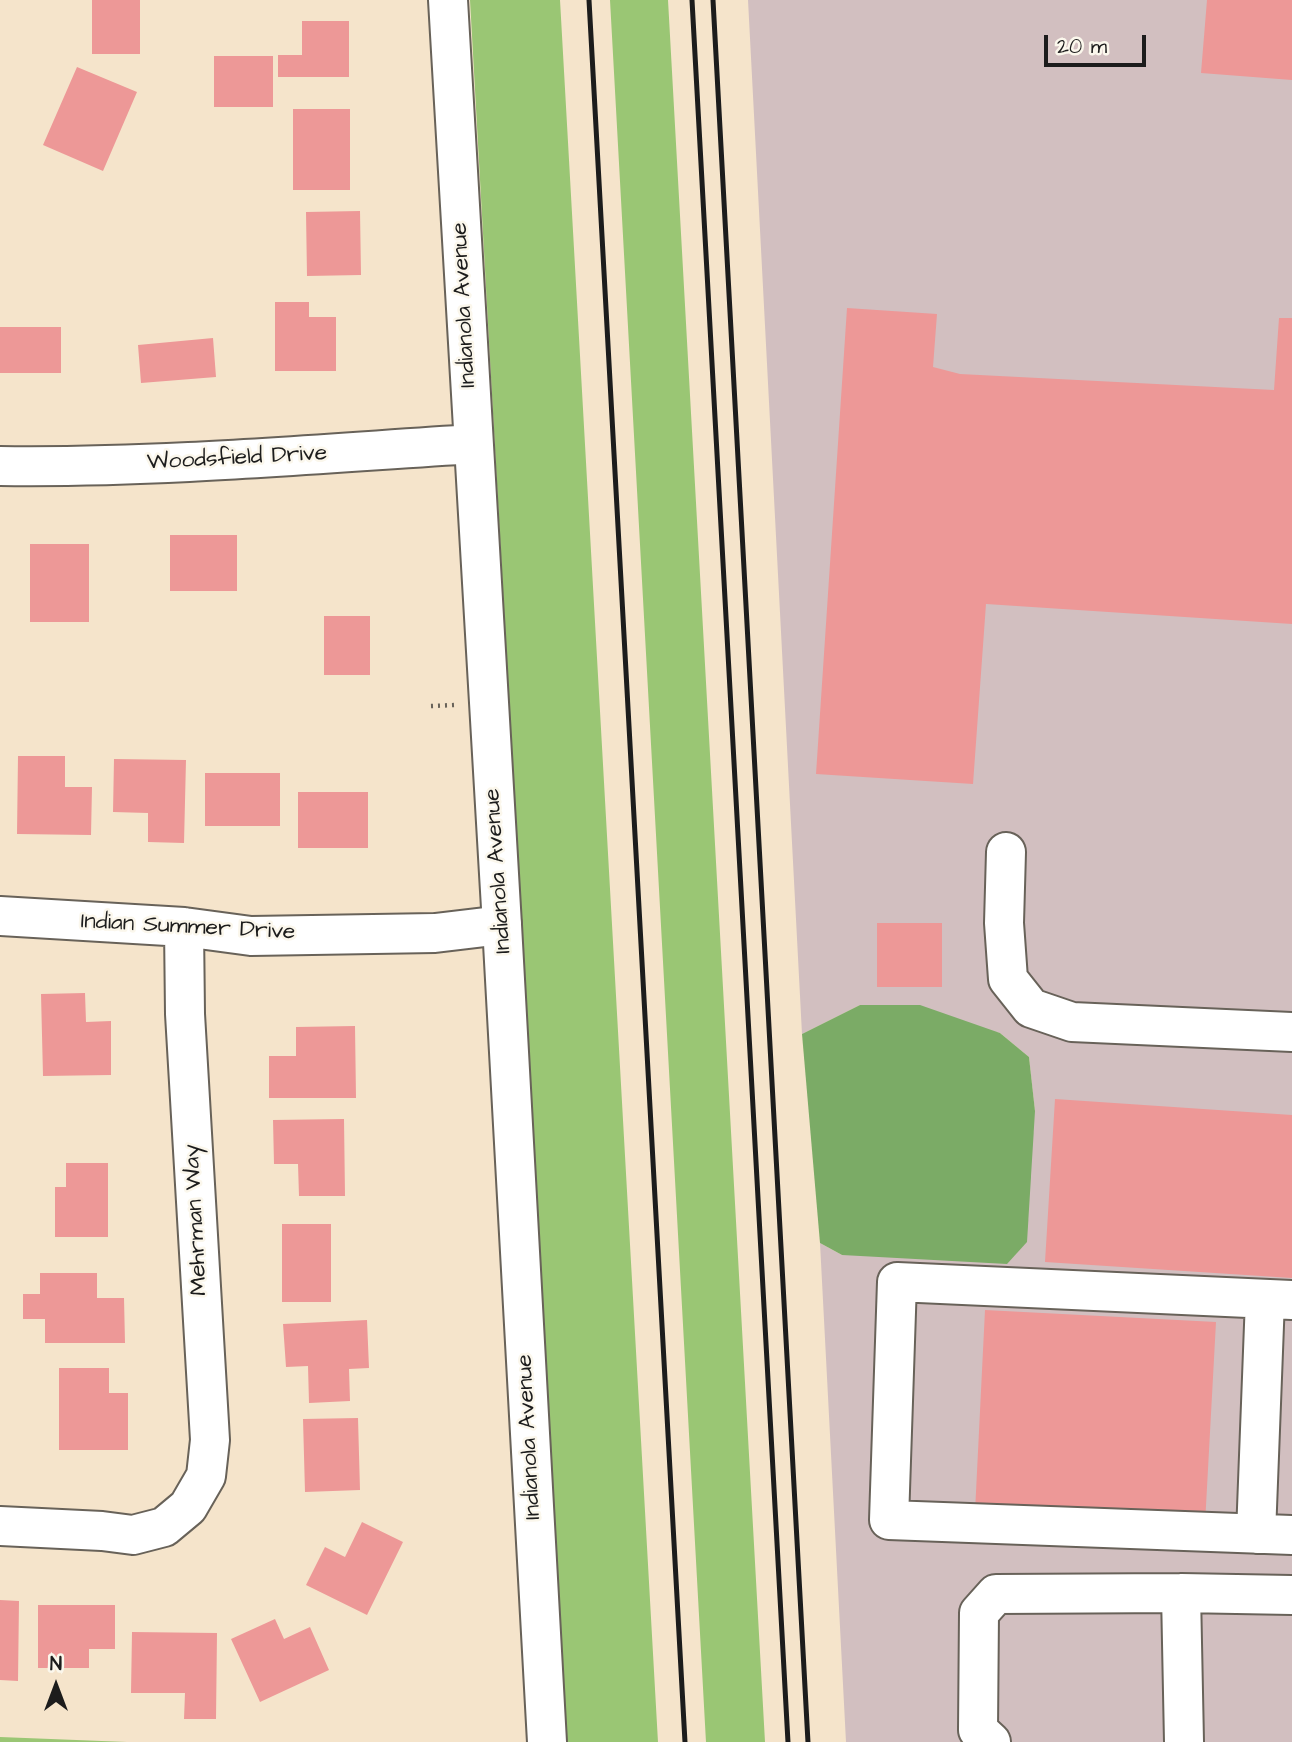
<!DOCTYPE html>
<html>
<head>
<meta charset="utf-8">
<style>
  body { margin:0 }
  #map { position:relative; width:1292px; height:1742px; overflow:hidden; background:#f5e4cb; font-family:"Architects Daughter",sans-serif }
  canvas { display:block }
  .north { position:absolute; left:21px; top:1651px; width:70px; height:70px; -webkit-text-stroke:5px #fbf7ec; paint-order:stroke; rotate:0deg; font-size:19px; font-weight:700; line-height:28px; text-align:center; color:#1c1c1c }
  .north::after { content:''; display:block; margin:auto; width:24px; height:32px; background:#1c1c1c; clip-path:polygon(50% 0,100% 100%,50% 72%,0 100%) }
  .scale { position:absolute; left:1044px; top:35px; width:102px; height:32px; box-sizing:border-box; border:4px solid #1c1c1c; border-top:0; padding-left:9px; font-size:21px; line-height:24px; white-space:nowrap; color:#1c1c1c; -webkit-text-stroke:5px #fbf7ec; paint-order:stroke }
</style>
</head>
<body>
<div id="map">
<canvas width="1292" height="1742"></canvas>
<div class="north">N</div>
<div class="scale">20 m</div>
</div>
<script>
const ctx = document.querySelector('canvas').getContext('2d');
ctx.lineJoin = 'round';
function paint(path, color) { ctx.fillStyle = color; ctx.fill(path, 'evenodd'); }
function trace(path, color, width, dash) { ctx.strokeStyle = color; ctx.lineWidth = width; ctx.lineCap = dash ? 'butt' : 'round'; ctx.setLineDash(dash || []); ctx.stroke(path); }
function drawText(font, color, halo, rows, align = 'center') {
  ctx.font = font + ' "Architects Daughter",sans-serif'; ctx.lineWidth = 5; ctx.setLineDash([]); ctx.textBaseline = 'middle'; ctx.strokeStyle = halo; ctx.fillStyle = color; for (const [text, x, y, turn = 0] of rows) {
    ctx.save(); ctx.translate(x, y); ctx.rotate((+turn || 0) * Math.PI / 180); ctx.textAlign = isNaN(turn) ? turn : align; if (halo) ctx.strokeText(text, 0, 0); ctx.fillText(text, 0, 0); ctx.restore();
  }
}
const industrial = new Path2D(`
  M748,0H1292V1742H846L820,1243L842,1255L1035,1111L1029,1057L1000,1033L860,1005L802,1034Z`);
const green = new Path2D(`
  M470,0H560L658,1742H567Z
  M610,0H668L765,1742H706Z
  M0,1737L127,1742H0Z`);
const forest = new Path2D(`
  M860,1005H920L1000,1033L1029,1057L1035,1111L1027,1242L1007,1264L842,1255L820,1243L802,1034Z`);
const building = new Path2D(`
  M92,0H140V54H92Z
  M1207,0H1292V80L1201,73Z
  M302,21H349V77H278V55H302Z
  M214,56H273V107H214Z
  M77,67L137,92L103,171L43,145Z
  M293,109H350V190H293Z
  M360,211L361,275L307,276L306,212Z
  M275,302H309V317H336V371H275Z
  M847,308L937,314L933,367L960,374L1274,390L1279,318H1292V624L986,604L973,784L816,774Z
  M0,327H61V373H0Z
  M213,338L216,377L141,383L138,345Z
  M170,535H237V591H170Z
  M30,544H89V622H30Z
  M324,616H370V675H324Z
  M18,756H65V787H92L91,835L17,834Z
  M114,759L186,760L184,843L148,842V813L113,812Z
  M205,773H280V826H205Z
  M298,792H368V848H298Z
  M877,923H942V987H877Z
  M85,993L86,1022L111,1021V1075L43,1076L41,994Z
  M355,1026L356,1098H269V1056H296V1027Z
  M1055,1099L1292,1115V1278L1045,1262Z
  M344,1119L345,1196H299L298,1164H274L273,1120Z
  M66,1163H108V1237H55V1187H66Z
  M282,1224H331V1302H282Z
  M40,1273H97V1298H124L125,1343H45V1319H23V1294H40Z
  M985,1310L1216,1322L1205,1524L975,1512Z
  M367,1320L369,1368L349,1369L350,1401L309,1403L308,1366L286,1367L283,1324Z
  M59,1368H109V1393H128V1450H59Z
  M358,1418L360,1490L305,1492L303,1419Z
  M362,1522L403,1542L367,1615L306,1585L325,1547L345,1557Z
  M0,1600L19,1601L18,1681L0,1680Z
  M38,1605H115V1649H89V1668H38Z
  M275,1619L284,1639L310,1627L329,1670L260,1702L231,1639Z
  M132,1632L217,1633L216,1719H184L185,1693H131Z`);
const path = new Path2D(`
  M431,706L455,705`);
const minor = new Path2D(`
  M0,466C158,468 315,454 473,444
  M1006,852L1004,923L1008,979L1031,1008L1072,1022L1292,1032
  M0,916L184,927L251,936L435,933L502,925
  M1292,1300L897,1282L889,1520L1292,1535
  M0,1526L102,1531L133,1535L164,1527L188,1507L206,1476L210,1440L185,1014L184,927
  M1256,1534L1265,1299
  M1181,1593L1184,1742
  M991,1742L978,1730L979,1613L996,1594L1181,1593L1292,1595`);
const major = new Path2D(`
  M448,0L502,925L547,1742`);
const rail = new Path2D(`
  M589,0L685,1742
  M692,0L788,1742
  M713,0L808,1742`);
const streetNames = [
  ["Indianola Avenue",465,305,-93],
  ["Woodsfield Drive",237,459,-3],
  ["Indianola Avenue",499,871,-94],
  ["Indian Summer Drive",188,928,3],
  ["Mehrman Way",197,1220,-93],
  ["Indianola Avenue",530,1437,-93]
];
paint(industrial, '#d2bfc0');
paint(green, '#9ac674');
paint(forest, '#7bab66');
paint(building, '#ed9897');
trace(minor, '#686259', 42);
trace(major, '#686259', 42);
trace(path, '#686259', 4.5, [2, 5]);
trace(minor, '#fff', 38);
trace(major, '#fff', 38);
trace(rail, '#1c1c1c', 5);
drawText('23px', '#1c1c1c', '#fbf7ec', streetNames);
</script>
</body>
</html>
